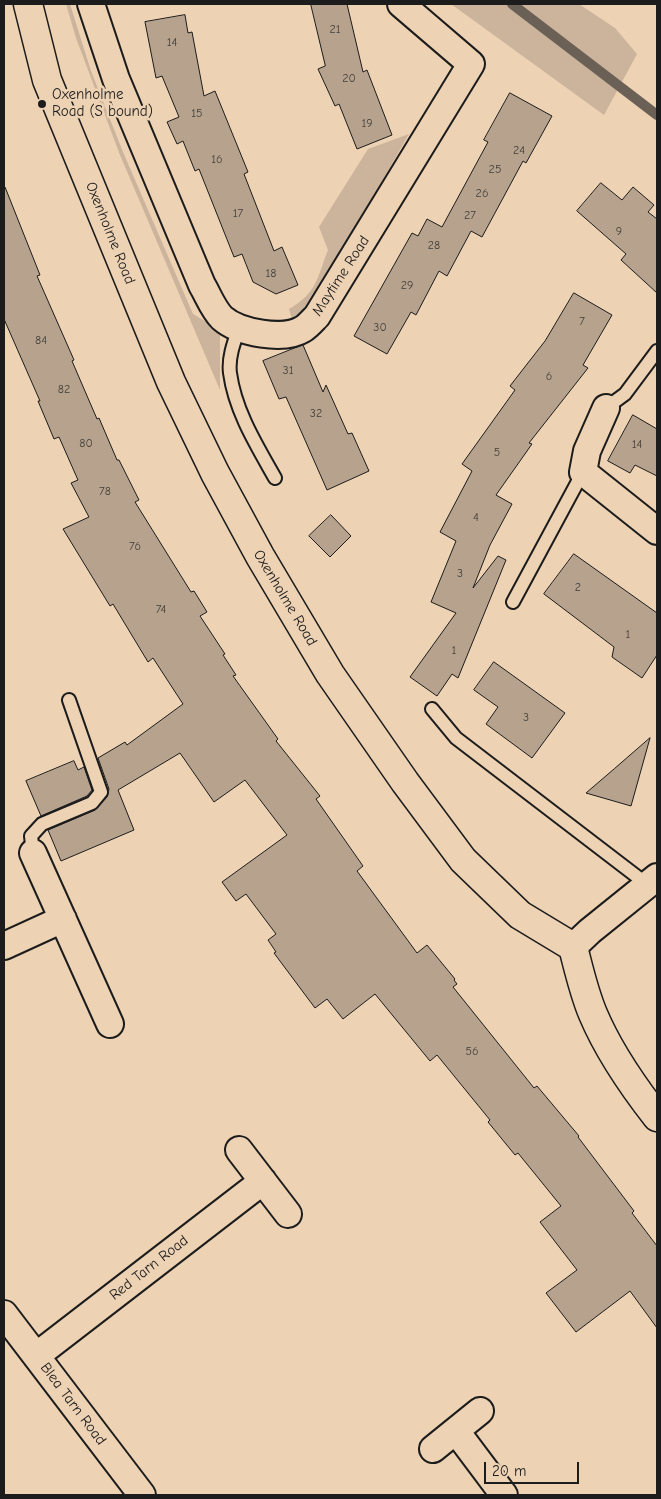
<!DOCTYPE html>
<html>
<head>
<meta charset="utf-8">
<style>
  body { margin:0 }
  #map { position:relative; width:661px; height:1499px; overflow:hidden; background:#edd2b4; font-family:"Comic Neue",sans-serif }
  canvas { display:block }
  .frame { position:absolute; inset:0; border:5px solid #1c1c1c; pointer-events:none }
  .scale { position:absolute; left:484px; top:1462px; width:95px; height:22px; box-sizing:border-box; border:2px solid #1c1c1c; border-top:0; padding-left:6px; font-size:15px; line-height:18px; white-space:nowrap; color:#1c1c1c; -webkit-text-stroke:4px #edd2b4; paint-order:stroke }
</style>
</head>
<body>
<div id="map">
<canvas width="661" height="1499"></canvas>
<div class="frame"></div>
<div class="scale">20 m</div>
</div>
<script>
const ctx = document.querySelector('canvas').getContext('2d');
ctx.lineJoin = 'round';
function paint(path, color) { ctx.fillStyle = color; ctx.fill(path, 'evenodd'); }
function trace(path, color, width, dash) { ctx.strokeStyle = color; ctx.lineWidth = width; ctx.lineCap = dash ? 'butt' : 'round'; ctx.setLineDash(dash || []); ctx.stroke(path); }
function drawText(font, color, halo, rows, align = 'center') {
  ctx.font = font + ' "Comic Neue",sans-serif'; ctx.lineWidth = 5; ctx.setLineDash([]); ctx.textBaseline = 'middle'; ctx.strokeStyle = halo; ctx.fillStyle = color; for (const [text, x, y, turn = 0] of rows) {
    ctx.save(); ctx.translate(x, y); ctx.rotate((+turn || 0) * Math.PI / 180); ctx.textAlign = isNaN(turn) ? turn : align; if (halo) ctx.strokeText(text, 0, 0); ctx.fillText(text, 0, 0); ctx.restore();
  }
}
const green = new Path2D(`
  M66,4H70L91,71L123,152L193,314L220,330V390L120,155L76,38Z
  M451,4H579L615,28L637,54L604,115Z
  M409,134L337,260L314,306L292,319L289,309C317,293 317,278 328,250L319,227L368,149Z`);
const stream = new Path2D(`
  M512,4L657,115`);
const building = new Path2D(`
  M311,4H347L363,72L367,70L392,135L357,149L339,104L335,106L318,69L325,66Z
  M185,15L188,33L192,32L204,96L215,91L248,172L244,174L274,251L282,247L298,285L276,294L253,282L242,254L234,257L199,169L195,171L183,141L177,144L167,122L179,117L162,76L156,78L145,22Z
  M510,93L552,116L526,163L523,161L482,237L471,231L447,276L439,271L416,315L411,312L387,354L354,336L412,233L418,236L427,219L442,227L488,142L484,140Z
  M601,183L622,200L633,187L654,205L648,212L657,219V293L621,260L626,254L577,211Z
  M4,187H5L40,275L37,276L74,360L72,361L97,419L99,418L117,460H119L139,500L135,502L191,592L194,591L207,612L200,616L225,654L223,655L236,675L233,676L278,739L276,741L320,796L316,799L363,866L357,871L417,953L427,945L455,979L454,980L457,984L453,987L534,1088L537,1086L579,1136L578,1137L634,1211L632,1213L657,1246V1328L630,1291L576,1332L546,1293L577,1270L540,1222L561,1206L518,1153L515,1155L488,1122L490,1120L437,1055L430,1061L375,994L343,1019L327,999L315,1008L274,953L276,952L268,940L276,934L246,894L236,901L222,882L287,835L245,780L214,802L180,753L118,790L134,830L61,861L48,830L95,810L107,797L109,789L98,758L125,742L127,745L183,704L153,658L148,662L113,604L110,606L63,529L89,517L71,483L78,480L59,437L54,439L38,401H40L4,319Z
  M574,293L612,315L583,365L588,368L529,443L532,444L496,495L512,504L490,545L473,588L498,556L506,560L458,678L452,674L437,696L410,677L456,613L431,602L456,541L440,532L472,471L462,464L515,390L510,386L545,341Z
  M303,345L323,392L326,385L348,434L352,433L369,471L327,490L286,397L279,399L263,361Z
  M633,415L657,429V476L635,465L630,473L608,461Z
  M331,515L351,536L330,557L309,536Z
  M574,554L657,613V655L642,678L612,657L614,647L544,594Z
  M494,662L565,713L532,758L486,724L498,707L474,690Z
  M650,738L631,806L586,793L614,769Z
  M74,761L78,770L84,767L92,790L87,796L41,816L26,781Z`);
const lane = new Path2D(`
  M239,328C234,342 228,358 230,373C235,411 257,446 275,478
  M606,408L625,394L657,351
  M513,602L583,472
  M432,709L456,738L648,885
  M33,853L31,836L42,824L92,803L101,792L69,700`);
const street = new Path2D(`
  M91,4L116,79L202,285C208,295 213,309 222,318C239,333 284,341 303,329C308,326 313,320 317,316L471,64L401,4
  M606,408L587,451L583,472L657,531
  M33,853L110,1024
  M4,946L63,919
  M573,947L590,931L657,877
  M239,1150L288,1214
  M4,1314L142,1495
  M36,1356L263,1181
  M456,1431L504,1495
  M433,1449L480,1411`);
const secondary = new Path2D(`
  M28,4L47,80L171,382L215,473L260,556L330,674L405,782L463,860L520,915L573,947C579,970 584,993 593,1014C609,1052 632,1085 657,1117`);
const markers = [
  [42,104,5,"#1c1c1c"]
];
const numberNames = [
  ["21",335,30],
  ["14",172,43],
  ["20",349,79],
  ["15",197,114],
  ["19",367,124],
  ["24",519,151],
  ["16",217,160],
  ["25",495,170],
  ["26",482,194],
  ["17",238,214],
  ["27",470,216],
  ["9",619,232],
  ["28",434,246],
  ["18",271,274],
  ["29",407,286],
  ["7",582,322],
  ["30",380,328],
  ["84",41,341],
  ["31",288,371],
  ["6",549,377],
  ["82",64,390],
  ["32",316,414],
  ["80",86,444],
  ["14",637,445],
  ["5",497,453],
  ["78",105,492],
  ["4",476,518],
  ["76",135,547],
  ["3",460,574],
  ["2",578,588],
  ["74",161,610],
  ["1",628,635],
  ["1",454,651],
  ["3",526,718],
  ["56",472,1052]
];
const poiNames = [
  ["Oxenholme",52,95],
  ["Road (S bound)",52,112]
];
const streetNames = [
  ["Oxenholme Road",110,233,68],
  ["Maytime Road",341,276,-57],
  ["Oxenholme Road",285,598,59],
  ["Red Tarn Road",149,1268,-38],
  ["Blea Tarn Road",73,1404,53]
];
paint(green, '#cbb49b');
trace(stream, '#6b6056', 10);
paint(building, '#b6a28d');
trace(building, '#1c1c1c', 1);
trace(lane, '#1c1c1c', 16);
trace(street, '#1c1c1c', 30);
trace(secondary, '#1c1c1c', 31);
trace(lane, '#edd2b4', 12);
trace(street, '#edd2b4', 26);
trace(secondary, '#edd2b4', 28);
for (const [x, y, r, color] of markers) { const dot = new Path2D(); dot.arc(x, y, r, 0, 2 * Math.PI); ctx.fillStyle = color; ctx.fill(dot); trace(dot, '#edd2b4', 2); }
drawText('12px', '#423e38', null, numberNames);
drawText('15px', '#1c1c1c', '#edd2b4', poiNames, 'left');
drawText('15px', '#1c1c1c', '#edd2b4', streetNames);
</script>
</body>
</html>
